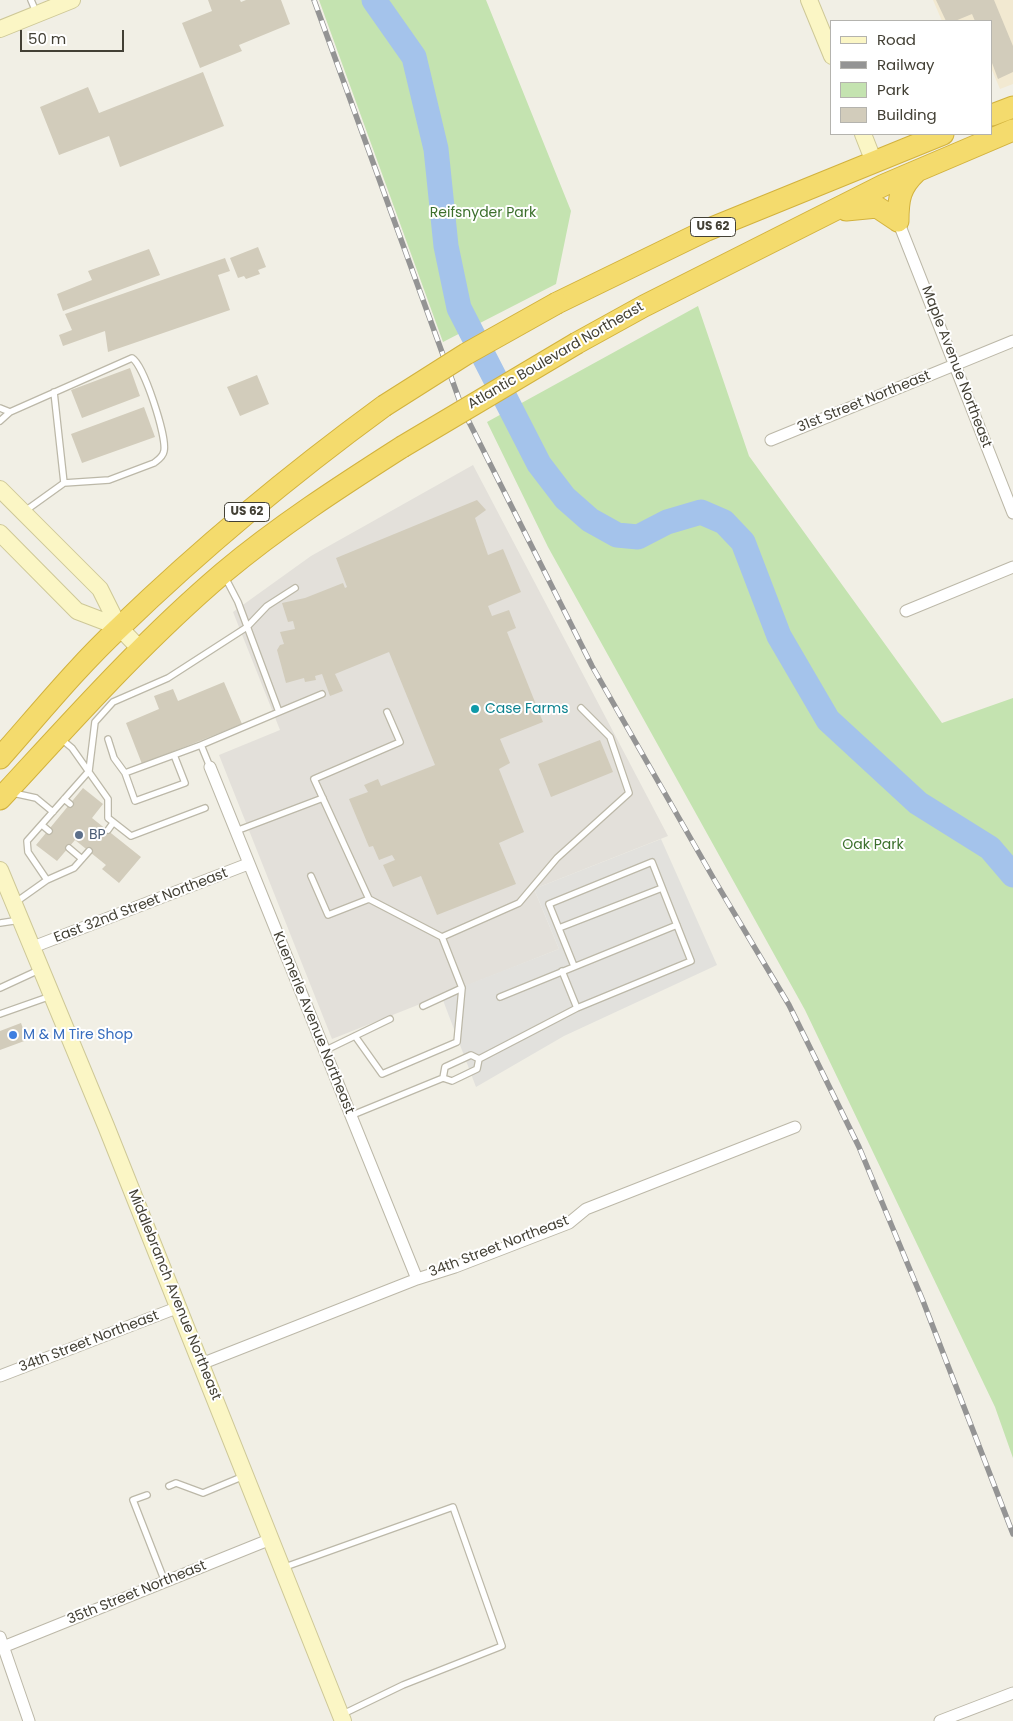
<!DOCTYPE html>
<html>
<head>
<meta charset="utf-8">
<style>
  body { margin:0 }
  #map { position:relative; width:1013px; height:1721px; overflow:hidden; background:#f1efe5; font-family:Poppins,sans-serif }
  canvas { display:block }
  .legend { position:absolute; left:830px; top:20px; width:162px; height:115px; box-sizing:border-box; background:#fff; border:1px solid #b4b3ae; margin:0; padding:6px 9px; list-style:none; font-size:15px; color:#434035 }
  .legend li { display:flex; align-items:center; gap:10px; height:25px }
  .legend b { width:25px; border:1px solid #b4b3ae }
  .scale { position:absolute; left:20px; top:30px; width:104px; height:22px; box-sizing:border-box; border:2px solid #434035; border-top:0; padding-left:6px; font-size:15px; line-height:18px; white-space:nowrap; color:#434035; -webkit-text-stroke:4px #fff; paint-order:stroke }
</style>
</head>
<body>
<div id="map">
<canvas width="1013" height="1721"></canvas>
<ul class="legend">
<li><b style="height:6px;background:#fbf6c5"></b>Road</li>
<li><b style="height:6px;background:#949494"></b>Railway</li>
<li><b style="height:14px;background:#c4e3b0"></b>Park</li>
<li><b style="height:14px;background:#d2ccbb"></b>Building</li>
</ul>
<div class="scale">50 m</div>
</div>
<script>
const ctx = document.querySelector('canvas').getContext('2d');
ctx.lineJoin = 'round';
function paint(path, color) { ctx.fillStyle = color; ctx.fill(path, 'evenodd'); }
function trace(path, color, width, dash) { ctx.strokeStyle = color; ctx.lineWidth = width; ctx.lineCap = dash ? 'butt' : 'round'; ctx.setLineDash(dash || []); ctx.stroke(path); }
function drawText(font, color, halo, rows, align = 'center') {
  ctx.font = font + ' Poppins,sans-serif'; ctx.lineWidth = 4; ctx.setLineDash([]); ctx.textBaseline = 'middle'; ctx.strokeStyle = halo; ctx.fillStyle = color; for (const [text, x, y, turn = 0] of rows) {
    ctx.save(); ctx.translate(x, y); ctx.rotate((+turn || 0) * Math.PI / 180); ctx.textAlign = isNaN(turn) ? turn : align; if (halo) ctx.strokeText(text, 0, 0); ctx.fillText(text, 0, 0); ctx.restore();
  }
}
const commercial = new Path2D(`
  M933,0H1013V84L1000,89L992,70V21H942Z`);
const industrial = new Path2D(`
  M473,465L668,836L534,889L559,949L332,1039L219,755L280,730L233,612L311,556Z`);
const green = new Path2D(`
  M319,0H486L571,211L556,284L443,342Z
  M698,306L749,456L942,723L1013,698V1458L995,1407L805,1010L548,547L487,422Z`);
const parking = new Path2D(`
  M661,839L717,965L564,1036L476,1087L441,995L559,949L534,889Z`);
const river = new Path2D(`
  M374,0L414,57L436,149L446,246L459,308L539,464L565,498L590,520L617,535L638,537L667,522L701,512L724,522L743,542L779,636L828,720L918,803L990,848L1013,875`);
const building = new Path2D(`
  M208,0H240L241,2L246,0H281L290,24L239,45L242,51L200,68L182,23L212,11Z
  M936,0H994L1013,46V72L998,79L992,63V21H975L972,14L955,21H946Z
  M203,72L224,126L120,167L109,136L59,155L40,107L88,87L99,113Z
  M258,247L266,267L258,270L260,274L246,279L244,276L238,278L230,258Z
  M149,249L160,275L63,311L57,294L92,280L88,271Z
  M225,258L230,271L218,275L230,310L108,352L105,331L63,346L59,335L72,330L65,314Z
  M130,368L140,396L82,418L71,390Z
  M257,375L269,404L240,416L227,387Z
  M144,407L155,437L82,463L71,434Z
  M477,500L486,510L475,518L488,555L503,549L521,592L488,606L492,616L509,610L516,628L507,632L543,722L500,739L510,763L499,769L524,832L499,843L516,884L437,915L421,876L393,887L383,865L395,860L392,855L379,860L373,846L369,847L349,799L368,792L364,785L378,779L381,786L435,765L389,652L335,674L343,691L330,696L322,674L315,676L316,680L305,682L304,678L286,683L277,650L280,645L284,644L280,632L295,629L293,621L288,622L282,603L305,598L343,583L345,588L347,587L336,558Z
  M224,682L242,724L142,764L126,723L159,709L154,696L173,689L178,701Z
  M600,740L613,772L551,797L538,764Z
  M83,788L103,804L92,818L141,857L119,883L102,869L106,865L75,840L57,861L36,845Z
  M21,1023L27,1040L0,1050V1031Z`);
const lane = new Path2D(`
  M31,0L36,12
  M54,392L64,483
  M0,408L10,412
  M0,421L10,412L132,358C144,365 167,437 164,451C163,457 158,460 154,463L109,480L64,483L25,511
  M279,712L322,694
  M387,712L400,742L314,779L369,899L442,937L462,988L423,1006
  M60,738L72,748L108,799V818L131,836L205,808
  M108,739L114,758L125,773
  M174,755L185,783L135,801L125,773L201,745
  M210,767L201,745L279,712L238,602L225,577
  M13,793L36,798L53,812
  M64,799L70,804
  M42,825L49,831
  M108,830L113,823
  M236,831L323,798
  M69,848L82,859
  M311,876L328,915L369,899
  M47,880L74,868L89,851
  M16,902L47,880L28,852L27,841L89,771L95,722L113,702L168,678L247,627L267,606L295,588
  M0,923L20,920
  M559,928L662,888
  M442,937L519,903L557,858L629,793L610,737L581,708
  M562,971L577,1008
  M0,988L39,970
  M500,997L677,925
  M0,1014L51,996
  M355,1036L382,1074L457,1042L462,988
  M324,1051L390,1019
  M479,1059L577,1008L691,961L652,862L549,904L574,966
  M443,1078L445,1067L471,1055L479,1059
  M350,1116L443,1078L452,1081L477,1069L479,1059
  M169,1486L176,1483L203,1493L244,1476
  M147,1495L133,1500L165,1582
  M285,1567L453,1507L502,1646L403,1685L343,1714`);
const street = new Path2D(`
  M898,221L1013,513
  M771,440L1013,341
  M906,611L1013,567
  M210,767L417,1279
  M33,947L248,864
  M201,1364L417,1279L455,1267L569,1223L586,1209L795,1127
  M0,1376L179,1307
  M0,1637L29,1721
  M3,1647L271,1539
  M940,1721L1013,1693`);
const secondary = new Path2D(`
  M809,0L832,56
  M0,29L72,0
  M863,134L874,162
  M0,489L100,589L119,627L140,649
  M0,533L77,611L119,627
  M0,870L106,1126L343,1721`);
const highway = new Path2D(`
  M992,115L1013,107
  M846,210L877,207L898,221
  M898,221C898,199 900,187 916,172
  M557,303L707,230L943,134
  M577,343L644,306L884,185L1013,130
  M0,758C39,714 77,667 120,627C203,547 291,474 384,406
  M0,799C72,721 142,642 223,573C279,526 341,486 402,447`);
const rail = new Path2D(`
  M314,0L463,410L592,666L715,881L789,1005L859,1147L923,1301L1013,1534`);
const highwayBridge = new Path2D(`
  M384,406L466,354L557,303
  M402,447L577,343`);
const markers = [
  [475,709,5,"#0f9aa8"],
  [79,835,5,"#5c6f8a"],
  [13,1035,5,"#3f7fe0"]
];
const shields = [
  [713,227,45],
  [247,512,45]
];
const shieldNames = [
  ["US 62",713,227],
  ["US 62",247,512]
];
const parkNames = [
  ["Reifsnyder Park",483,213],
  ["Oak Park",873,845]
];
const streetNames = [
  ["Atlantic Boulevard Northeast",556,356,-30],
  ["Maple Avenue Northeast",956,367,69],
  ["31st Street Northeast",864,402,-22],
  ["East 32nd Street Northeast",141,906,-21],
  ["Kuemerle Avenue Northeast",313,1023,68],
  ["34th Street Northeast",499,1247,-21],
  ["Middlebranch Avenue Northeast",174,1295,68],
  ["34th Street Northeast",89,1342,-21],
  ["35th Street Northeast",137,1593,-22]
];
const cultureNames = [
  ["Case Farms",485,709]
];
const serviceNames = [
  ["BP",89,835]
];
const shopNames = [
  ["M & M Tire Shop",23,1035]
];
paint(commercial, '#f2e9d1');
paint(industrial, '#e3e0da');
paint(green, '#c4e3b0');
paint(parking, '#e2e1dd');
trace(river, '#a4c3eb', 25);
paint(building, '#d2ccbb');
trace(lane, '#bcb8a8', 8);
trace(street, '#bcb8a8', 13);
trace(secondary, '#cec897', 18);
trace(highway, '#d2b23e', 23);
trace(lane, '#fff', 5.5);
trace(street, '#fff', 11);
trace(secondary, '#fbf6c5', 16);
trace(highway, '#f4db6d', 21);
trace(rail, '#949494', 5.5);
trace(rail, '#fff', 4, [11]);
trace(highwayBridge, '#d2b23e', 23, []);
trace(highwayBridge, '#f4db6d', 21);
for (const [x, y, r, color] of markers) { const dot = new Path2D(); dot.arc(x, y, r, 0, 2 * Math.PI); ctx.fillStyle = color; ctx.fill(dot); trace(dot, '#fff', 2); }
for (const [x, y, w] of shields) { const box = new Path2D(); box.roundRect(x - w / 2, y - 9.5, w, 19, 4); ctx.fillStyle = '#fff'; ctx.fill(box); trace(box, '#434035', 1); }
drawText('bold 12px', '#434035', null, shieldNames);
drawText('14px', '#3c702d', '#fff', parkNames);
drawText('14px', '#434035', '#fff', streetNames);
drawText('14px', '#0d838f', '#fff', cultureNames, 'left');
drawText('14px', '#4e5e75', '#fff', serviceNames, 'left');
drawText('14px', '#366cbe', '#fff', shopNames, 'left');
</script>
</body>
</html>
